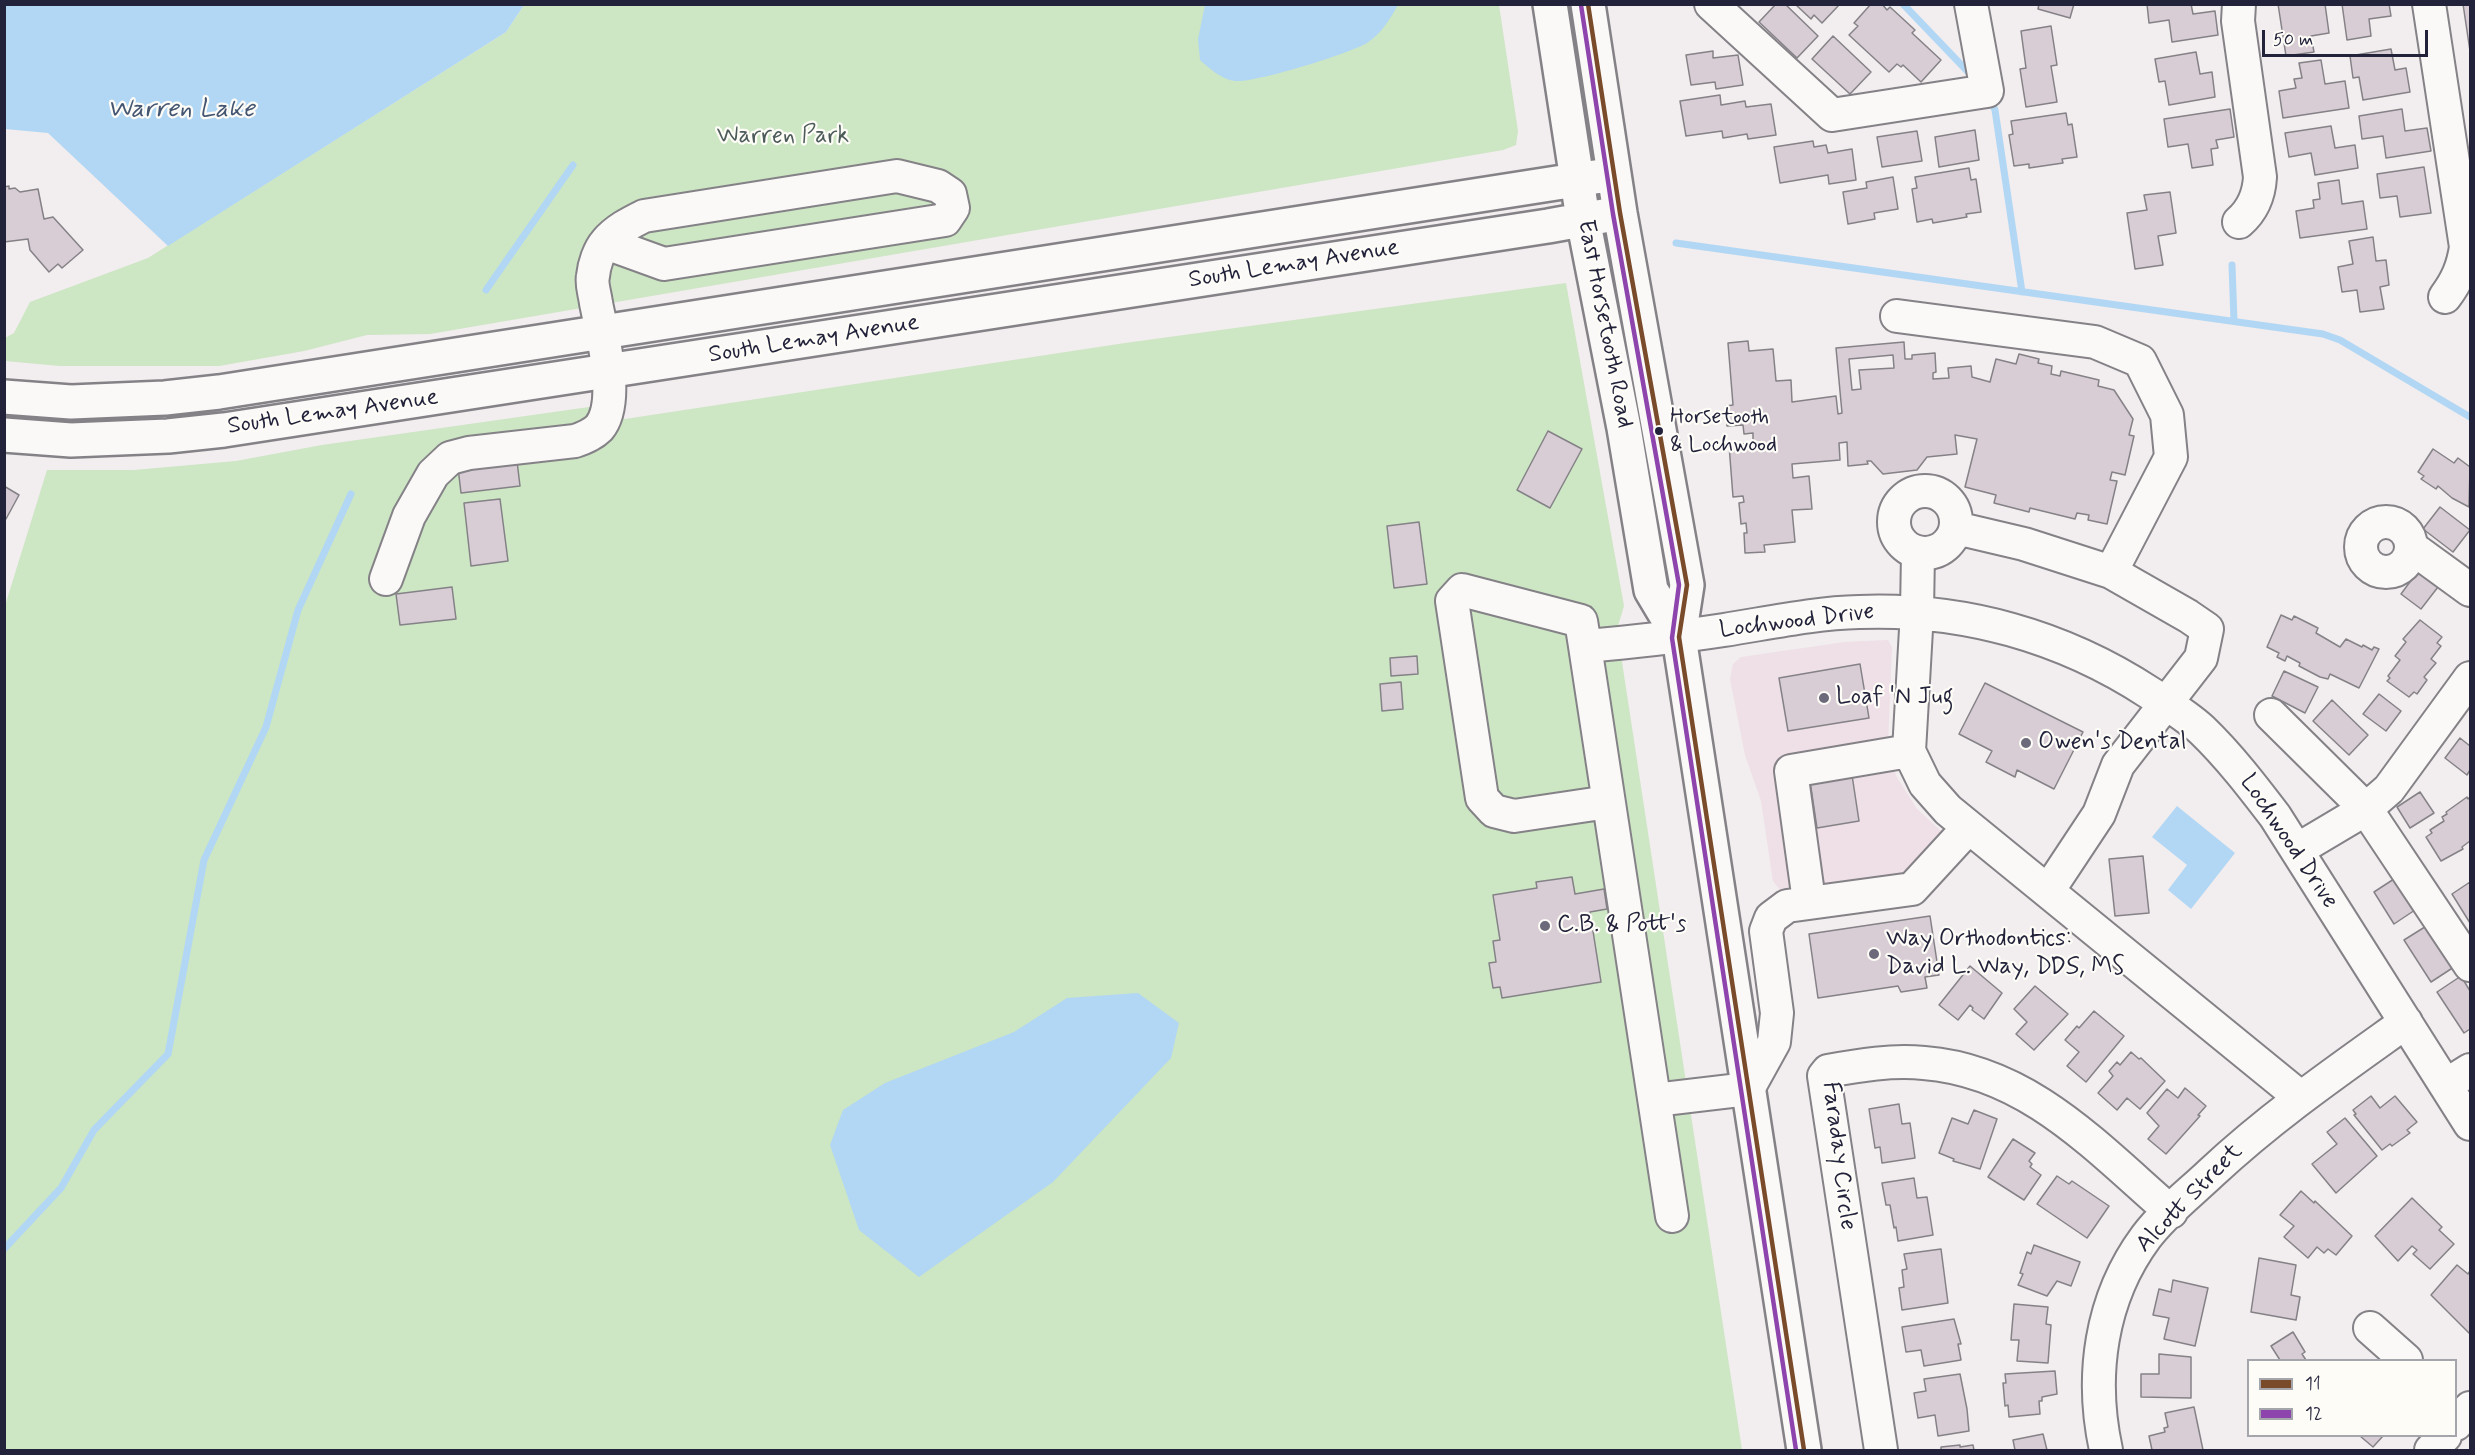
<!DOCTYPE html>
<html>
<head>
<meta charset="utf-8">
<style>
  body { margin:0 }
  #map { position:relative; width:2475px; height:1455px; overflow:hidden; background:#f2edee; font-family:Mynerve,sans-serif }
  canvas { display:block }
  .frame { position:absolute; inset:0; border:6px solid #22223b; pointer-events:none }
  .legend { position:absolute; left:2247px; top:1359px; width:210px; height:78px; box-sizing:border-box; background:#fdfcf7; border:2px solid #a5a5ac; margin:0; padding:8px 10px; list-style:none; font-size:18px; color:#22223b }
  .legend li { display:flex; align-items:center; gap:12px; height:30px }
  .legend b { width:30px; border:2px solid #a5a5ac }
  .scale { position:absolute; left:2262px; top:30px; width:166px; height:27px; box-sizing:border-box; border:3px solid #22223b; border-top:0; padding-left:8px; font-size:18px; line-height:21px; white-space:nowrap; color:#22223b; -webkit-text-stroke:4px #fdfcf7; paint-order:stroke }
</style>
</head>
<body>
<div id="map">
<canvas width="2475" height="1455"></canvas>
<div class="frame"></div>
<ul class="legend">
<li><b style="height:8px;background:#7a4b2a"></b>11</li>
<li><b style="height:8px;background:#8e44ad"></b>12</li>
</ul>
<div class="scale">50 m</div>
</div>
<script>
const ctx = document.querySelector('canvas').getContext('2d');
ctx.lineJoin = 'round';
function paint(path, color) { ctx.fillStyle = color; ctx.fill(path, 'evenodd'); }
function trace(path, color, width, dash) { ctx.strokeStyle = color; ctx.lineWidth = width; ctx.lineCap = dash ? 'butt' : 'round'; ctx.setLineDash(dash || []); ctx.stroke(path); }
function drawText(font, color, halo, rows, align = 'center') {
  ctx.font = font + ' Mynerve,sans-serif'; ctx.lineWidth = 4.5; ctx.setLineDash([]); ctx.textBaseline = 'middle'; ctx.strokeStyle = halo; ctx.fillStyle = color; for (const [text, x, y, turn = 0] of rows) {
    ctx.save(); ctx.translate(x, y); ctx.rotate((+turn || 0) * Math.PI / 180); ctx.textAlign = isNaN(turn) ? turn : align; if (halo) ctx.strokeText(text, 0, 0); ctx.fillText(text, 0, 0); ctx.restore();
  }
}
const built = new Path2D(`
  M1888,640L1892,647L1888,744L1896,776L1917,809L1942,832L1909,873L1780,890L1773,881L1761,801L1745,755L1730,679L1733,664L1741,657L1845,642Z`);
const green = new Path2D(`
  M524,5H1499L1518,131L1516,145L1503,150L430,334L367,335L304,351L219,366H60L5,361V338L14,333L30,302L148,258L506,32Z
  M1566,283L1624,606L1617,629L1742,1450H5L4,609L47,470H134L236,461L322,445L596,406L625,419L1125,343Z`);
const water = new Path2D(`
  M4,5L5,4L524,5L506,32L168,246L48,133L5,129Z
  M1205,5V4L1398,5C1390,19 1381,34 1367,43C1348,54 1255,83 1235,81C1221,79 1210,69 1200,60L1198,39Z
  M2177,806L2235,853L2191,909L2168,890L2187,865L2152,837Z
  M1138,993L1179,1023L1171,1058L1053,1182L919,1277L859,1230L830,1145L843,1110L885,1083L1014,1032L1067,998Z`);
const stream = new Path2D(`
  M1903,4L1972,76
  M1990,99L1995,110L2022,292
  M1676,243L2323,334L2340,340L2470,417
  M2232,265L2234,321
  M486,290L573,165
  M4,1249L61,1188L94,1130L168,1054L204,860L266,727L298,610L351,494`);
const building = new Path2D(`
  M1776,4H1785L1818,36L1797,58L1759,22Z
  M1795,4H1840L1822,23L1814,15L1811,19Z
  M1871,4H1882L1887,10L1890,7L1915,30L1912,33L1941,60L1921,82L1903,65L1901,67L1897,64L1889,72L1849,35L1858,26L1854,23Z
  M2039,4H2074L2070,18L2038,9Z
  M2147,4H2191L2193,14L2215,11L2218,35L2172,42L2169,20L2149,23Z
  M2278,4H2325L2329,33L2311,36L2314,52L2286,56Z
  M2342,4H2389L2391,16L2369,19L2371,36L2347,40Z
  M2463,4H2470V51Z
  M2051,26L2057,65L2051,66L2057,102L2026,107L2020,69L2026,68L2021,31Z
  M1833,36L1871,72L1850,94L1812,59Z
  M2391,49L2395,70L2406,68L2410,92L2363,100L2359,77L2353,78L2350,56Z
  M1713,51V58L1738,55L1743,85L1716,89L1715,82L1691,85L1686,55Z
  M2196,52L2200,74L2212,72L2215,97L2169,105L2165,81L2159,82L2155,59Z
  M2321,60L2325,84L2345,81L2349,108L2283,118L2279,91L2296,88L2294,79L2302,78L2299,63Z
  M1720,95L1721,105L1745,101L1746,107L1771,104L1776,135L1748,139L1747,134L1723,138L1722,131L1686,136L1680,101Z
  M2230,109L2234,137L2216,140L2218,148L2211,149L2213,165L2192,168L2188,144L2168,147L2164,119Z
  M2402,109L2405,131L2427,128L2431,151L2386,158L2383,136L2362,139L2359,116Z
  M2066,113L2068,125L2072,124L2077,157L2062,159L2063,163L2029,168V164L2014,166L2009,135L2013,134L2011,121Z
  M2331,126L2335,148L2355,145L2358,168L2315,175L2311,153L2289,157L2285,133Z
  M1975,130L1979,160L1939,167L1935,137Z
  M1917,131L1922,161L1882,167L1877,137Z
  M1813,141L1814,147L1826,145L1828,153L1852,149L1856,180L1829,184L1828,175L1780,183L1774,147Z
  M2424,167L2431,213L2400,217L2397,196L2380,198L2377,174Z
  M1969,168L1971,180L1976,179L1981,212L1966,214L1967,217L1933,223L1932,219L1917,222L1912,189L1917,188L1915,177Z
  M1893,177L1898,209L1874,213L1875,219L1848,224L1843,192L1867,188L1866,182Z
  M2339,180L2342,204L2363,201L2367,229L2300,238L2296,211L2314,208L2313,200L2320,199L2318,183Z
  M9,186V189L15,188L20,192L38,189L44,219L53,217L83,250L62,268L58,264L49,272L30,250L28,239L4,242V187Z
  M2170,192L2176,233L2158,236L2163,265L2135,269L2127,213L2147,210L2144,195Z
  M2373,237L2376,261L2386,260L2389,285L2380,287L2384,309L2360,312L2357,290L2342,292L2338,267L2353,264L2349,241Z
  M1748,341L1749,351L1773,349L1776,381L1791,380L1792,402L1836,396L1838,414L1842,413L1836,348L1904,342L1905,359H1912V355L1935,353L1936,372L1933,373V379L1949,378L1948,368L1971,366L1972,377L1990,382L1996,359L2016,364L2019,354L2039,359L2038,363L2052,366L2051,374L2060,376L2061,371L2099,380L2098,386L2114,390L2133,419L2129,435L2134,436L2125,475L2112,472L2110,480L2117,481L2107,524L2088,520L2089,515L2077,513L2075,519L2030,508L2029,512L1994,503L1996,495L1965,487L1977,439L1955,435L1957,454L1927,457L1917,470L1883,474L1871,461H1867L1868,464L1848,466L1847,442L1839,443L1840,460L1792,464L1793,478L1809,476L1812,509L1792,510L1795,542L1764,545L1765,552L1745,553L1744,533H1747L1746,523L1741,524L1739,503L1744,502L1743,496L1733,497L1729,445L1753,443V433L1744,434L1743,425L1727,426L1726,406L1733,405L1728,343ZM1893,355L1894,368L1859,370L1861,389L1852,390L1849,359Z
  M1548,431L1582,449L1550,508L1517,490Z
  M2433,449L2454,463L2458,458L2470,467L2469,507L2452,498L2438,486L2436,489L2421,479L2424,476L2418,472Z
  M516,453L520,486L461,493L457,459Z
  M4,486L19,495L6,519H4Z
  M500,499L508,561L471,566L464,503Z
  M2440,507L2470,530L2453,552L2423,529Z
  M1419,522L1427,584L1394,588L1387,526Z
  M2418,571L2438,587L2421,609L2401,594Z
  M452,587L456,619L400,625L396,594Z
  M2281,615L2292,620L2294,616L2318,628L2316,633L2340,647L2346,639L2362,647L2363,645L2372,650L2374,647L2379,649L2359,688L2330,674L2328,679L2320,677L2299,666L2300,663L2287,656L2285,661L2277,657L2279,653L2267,647Z
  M2420,620L2442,637L2437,643L2441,646L2431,659L2436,663L2424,677L2427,680L2417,694L2414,692L2409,697L2387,681L2390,678L2388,676L2400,660L2395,656L2406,642L2403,639Z
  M1417,656L1418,674L1391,676L1390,658Z
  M1860,664L1869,718L1788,731L1779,678Z
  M2284,671L2318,687L2305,713L2272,696Z
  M1401,682L1403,709L1382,711L1380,684Z
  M1985,683L2083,732L2054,789L2017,770L2015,777L1986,762L1992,751L1959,734Z
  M2379,694L2401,711L2386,731L2363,714Z
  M2332,700L2368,735L2349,755L2313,721Z
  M2460,738L2470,746V770L2467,775L2445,758Z
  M1852,775L1859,821L1817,828L1810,781Z
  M2420,792L2434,813L2410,828L2397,807Z
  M2467,797L2468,799L2470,797V841L2462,847L2463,849L2441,861L2426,837L2432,833L2430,830L2444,821L2442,817L2447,814L2446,812Z
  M2143,856L2149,913L2115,916L2109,859Z
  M1572,877L1575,894L1604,889L1607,909L1590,912L1601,982L1502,998L1500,987L1493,988L1489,963L1496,962L1493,941L1500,940L1493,895L1537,888L1536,882Z
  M2397,877L2418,908L2394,924L2374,892Z
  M2470,882V923L2452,894Z
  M1930,916L1939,975L1925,977L1927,988L1901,992L1898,986L1818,998L1809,934Z
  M2428,925L2454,967L2431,982L2404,940Z
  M1970,966L2002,993L1984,1019L1972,1010L1973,1008L1970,1005L1958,1020L1939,1005Z
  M2461,976L2470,991V1029L2464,1033L2437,992Z
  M2035,986L2068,1014L2034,1050L2016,1034L2027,1022L2014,1009Z
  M2094,1011L2124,1036L2086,1082L2067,1066L2079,1052L2065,1040L2077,1026L2079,1028Z
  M2131,1052L2139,1059L2141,1058L2165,1081L2140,1109L2127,1098L2117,1110L2098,1093L2113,1076L2109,1071L2117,1062L2120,1065Z
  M2185,1088L2206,1106L2198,1115L2200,1116L2166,1154L2148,1139L2159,1126L2147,1113L2167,1089L2178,1098Z
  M2371,1096L2380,1108L2395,1096L2417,1122L2407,1130L2410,1133L2392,1146L2390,1144L2382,1150L2354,1115L2356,1114L2353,1110Z
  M1899,1104L1902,1124L1910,1123L1915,1158L1882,1163L1880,1147L1875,1148L1869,1109Z
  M1974,1110L1997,1119L1980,1169L1953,1161L1954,1159L1939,1153L1952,1118L1968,1124Z
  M2345,1118L2377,1156L2336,1193L2312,1164L2337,1144L2327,1132Z
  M2013,1139L2035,1153L2029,1161L2032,1164L2030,1167L2041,1175L2024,1200L1988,1177Z
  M2057,1176L2069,1184L2072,1181L2109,1206L2087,1238L2037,1204Z
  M1914,1178L1917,1198L1927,1197L1933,1235L1898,1241L1896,1227L1894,1228L1890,1205H1886L1882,1183Z
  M2301,1191L2314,1203L2315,1201L2352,1236L2336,1255L2328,1249L2324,1253L2317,1247L2308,1258L2284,1237L2294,1226L2280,1215Z
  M2412,1198L2442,1227L2439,1230L2454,1244L2430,1269L2413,1254L2417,1250L2412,1246L2398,1261L2375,1236Z
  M2034,1245L2080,1262L2071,1286L2057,1281L2047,1296L2018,1285L2023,1274L2020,1273L2027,1252L2031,1254Z
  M1941,1249L1948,1303L1902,1310L1899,1288L1904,1287L1902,1270L1907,1269L1904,1254Z
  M2259,1258L2296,1265L2291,1295L2300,1297L2296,1320L2251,1312Z
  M2457,1265L2468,1274L2470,1271V1334L2431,1295Z
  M2173,1280L2208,1288L2195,1346L2164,1339L2169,1318L2153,1315L2159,1289L2171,1292Z
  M2014,1304L2048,1307L2046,1324L2051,1325L2048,1363L2017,1361L2019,1340H2011Z
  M1954,1319L1961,1344H1958L1961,1360L1924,1366L1921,1350L1906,1352L1902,1327Z
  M2293,1332L2305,1352L2302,1354L2306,1360H2280L2271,1346Z
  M2159,1354L2191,1357V1398L2141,1397V1374H2159Z
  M2055,1371L2057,1394L2042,1397V1401H2039L2040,1414L2009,1417L2008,1405L2005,1406L2003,1383H2006L2005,1374Z
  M1960,1374L1967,1409L1969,1431L1938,1436L1935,1415L1918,1418L1914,1393L1926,1391L1924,1379Z
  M2194,1407L2203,1450H2152L2149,1436L2165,1432L2164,1428L2168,1427L2165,1413Z
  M2043,1434L2047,1450H2015L2013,1440Z
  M2360,1436H2383L2373,1447Z
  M1960,1445V1447L1973,1445L1974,1450H1941V1447Z`);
const minor = new Path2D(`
  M1711,4L1832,115L1987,91L1971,4
  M2239,4L2238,21L2260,177C2259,195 2253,210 2239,222
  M2429,4L2466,247C2463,267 2457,281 2445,297
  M1897,316L2095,342L2140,361L2167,415L2171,457L2111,572
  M1894 522a31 31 0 1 1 62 0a31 31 0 1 1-62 0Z
  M2361 547a25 25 0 1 1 50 0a25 25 0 1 1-50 0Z
  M1956,528L2024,544L2111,572L2188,616L2207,629L2201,658L2118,765L2099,814L2048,891
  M2411,547L2470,590
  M1918,553L1917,612L1909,751L1925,784L1948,810L2300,1097
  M386,579L409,516L433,474L450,458L469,453L575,441C584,438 592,435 599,428C621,402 602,334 596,303C595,294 591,284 593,276C594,265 599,250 606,242C616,230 630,223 644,216L897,176L938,186L950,194L953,208L945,220L664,264L606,243
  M1585,646L1581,621L1462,590L1452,601L1482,798L1494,811L1514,816L1608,802
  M2271,715L2366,809L2470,965
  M2297,850L2366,809L2389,789L2470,678
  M1809,901L1791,771L1909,751
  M2446,1085L2470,1070
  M1655,1100L1748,1089L1774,1042L1777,1013L1766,931L1771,918L1787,906L1912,889L1969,827
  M1672,1216L1585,646C1632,642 1678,637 1724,630C1769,623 1814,613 1859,612C1963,608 2063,636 2150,693C2167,704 2187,716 2202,730C2229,756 2252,786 2275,816L2470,1124
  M2370,1328L2406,1360
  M2456,1424L2470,1408
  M1881,1450L1824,1076L1828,1071C1860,1065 1892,1060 1924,1063C2028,1071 2096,1147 2171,1212
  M2106,1450C2090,1377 2100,1299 2146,1237C2164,1213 2190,1193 2211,1173C2272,1116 2339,1070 2406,1022
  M2431,1450L2445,1436`);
const major = new Path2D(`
  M1550,4L1583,219L1624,428L1651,590L1679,637
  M1588,4L1620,213L1687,585L1679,637L1804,1450
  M4,397L71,402L165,398L219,392L1614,174
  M4,435L71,440L168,436L224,430L1548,226L1620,213`);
const bus1 = new Path2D(`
  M1588,4L1620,213L1687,585L1679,637L1804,1450`);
const bus2 = new Path2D(`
  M1581,5L1613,214L1679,585L1672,638L1796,1450`);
const markers = [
  [1659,431,5,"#22223b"],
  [1824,698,6,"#6b697a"],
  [2026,743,6,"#6b697a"],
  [1545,926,6,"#6b697a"],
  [1874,954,6,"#6b697a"]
];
const busNames = [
  ["Horsetooth",1670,418],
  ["& Lochwood",1670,446]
];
const parkNames = [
  ["Warren Park",783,137]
];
const streetNames = [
  ["South Lemay Avenue",1294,265,-9],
  ["East Horsetooth Road",1604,324,79],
  ["South Lemay Avenue",814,340,-9],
  ["South Lemay Avenue",333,413,-8],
  ["Lochwood Drive",1797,622,-7],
  ["Lochwood Drive",2288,842,56],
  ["Faraday Circle",1838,1156,83],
  ["Alcott Street",2190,1199,-46]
];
const poiNames = [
  ["Loaf 'N Jug",1836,698],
  ["Owen's Dental",2038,743],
  ["C.B. & Pott's",1557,926],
  ["Way Orthodontics:",1886,940],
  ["David L. Way, DDS, MS",1886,968]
];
const waterNames = [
  ["Warren Lake",181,111]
];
paint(built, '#eee0e6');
paint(green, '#cde6c4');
paint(water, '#b2d7f4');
trace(stream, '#b2d7f4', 7);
paint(building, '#d8cdd4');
trace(building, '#848287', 1.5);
trace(minor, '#848287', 36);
trace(major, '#848287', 38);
trace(minor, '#faf9f7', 32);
trace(major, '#faf9f7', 33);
trace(bus1, '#7a4b2a', 4.5);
trace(bus2, '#8e44ad', 4.5);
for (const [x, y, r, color] of markers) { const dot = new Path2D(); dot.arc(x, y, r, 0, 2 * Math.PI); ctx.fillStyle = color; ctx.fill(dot); trace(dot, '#fdfcf7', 2); }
drawText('22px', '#22223b', '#fdfcf7', busNames, 'left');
drawText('24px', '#4c5b5a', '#fdfcf7', parkNames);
drawText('24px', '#22223b', '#fdfcf7', streetNames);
drawText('24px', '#22223b', '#fdfcf7', poiNames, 'left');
drawText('italic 26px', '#455673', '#fdfcf7', waterNames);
</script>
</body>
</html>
